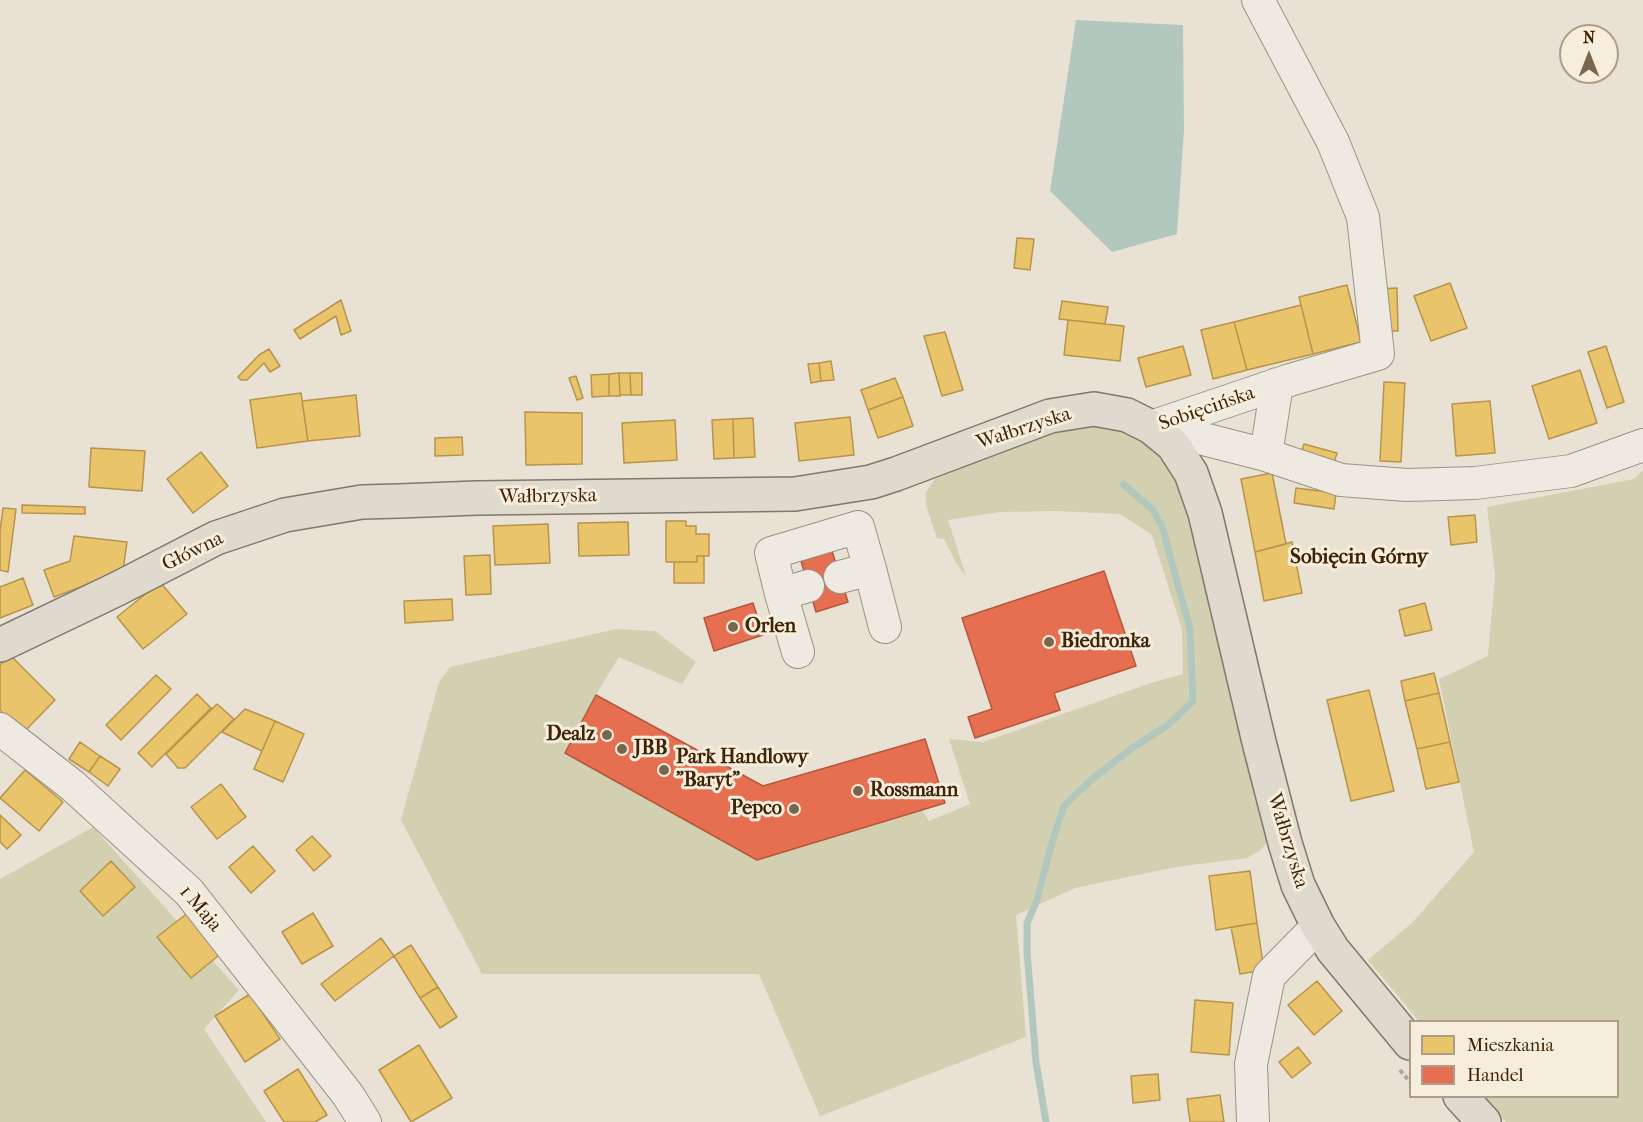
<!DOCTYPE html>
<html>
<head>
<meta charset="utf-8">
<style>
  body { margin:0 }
  #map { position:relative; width:1643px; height:1122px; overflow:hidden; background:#e9e1d4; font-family:"IM FELL French Canon",serif }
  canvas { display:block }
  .legend { position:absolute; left:1409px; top:1020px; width:210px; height:78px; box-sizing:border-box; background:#f7eddd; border:2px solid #ad9c87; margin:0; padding:8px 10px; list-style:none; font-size:18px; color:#3e2305 }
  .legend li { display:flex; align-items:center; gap:12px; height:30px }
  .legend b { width:30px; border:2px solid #ad9c87 }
  .north { position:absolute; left:1559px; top:24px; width:60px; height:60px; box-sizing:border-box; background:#f7eddd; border:2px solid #ad9c87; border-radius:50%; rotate:0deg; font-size:16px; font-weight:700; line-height:24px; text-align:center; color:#3e2305 }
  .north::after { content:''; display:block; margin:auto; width:21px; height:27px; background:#7a664d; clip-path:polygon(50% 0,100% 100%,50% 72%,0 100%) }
</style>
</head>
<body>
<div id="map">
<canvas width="1643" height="1122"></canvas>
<ul class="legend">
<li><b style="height:16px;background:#e9c46a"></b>Mieszkania</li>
<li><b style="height:16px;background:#e76f51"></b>Handel</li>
</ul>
<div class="north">N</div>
</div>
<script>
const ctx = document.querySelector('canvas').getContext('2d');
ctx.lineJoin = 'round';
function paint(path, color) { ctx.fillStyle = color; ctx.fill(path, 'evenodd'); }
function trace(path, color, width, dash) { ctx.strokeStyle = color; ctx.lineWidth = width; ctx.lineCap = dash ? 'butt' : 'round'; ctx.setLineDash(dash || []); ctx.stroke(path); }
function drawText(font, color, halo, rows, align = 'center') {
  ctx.font = font + ' "IM FELL French Canon",serif'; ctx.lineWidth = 6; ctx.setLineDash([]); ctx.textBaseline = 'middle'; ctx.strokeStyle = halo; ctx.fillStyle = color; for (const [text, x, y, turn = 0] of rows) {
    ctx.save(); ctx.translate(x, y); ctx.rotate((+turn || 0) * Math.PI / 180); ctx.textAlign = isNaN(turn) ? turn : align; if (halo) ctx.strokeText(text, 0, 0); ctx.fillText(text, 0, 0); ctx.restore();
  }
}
const green = new Path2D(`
  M1089,421L1117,425L1151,444L1178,474L1185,492L1267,833V842L1261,850L1247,858L1176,867L1075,888L1016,915L1026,1037L820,1116L759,974H482L401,820L439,682L450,667L616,629L655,631L696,662L682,684L619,657L596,695L566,753L757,860L922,810L929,821L970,804L949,739L983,742L1151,683L1183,674L1182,629L1152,535L1120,514L1057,511L1000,512L948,520L966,576L956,563L944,539L937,538L926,505V492L935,479L1048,431Z
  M1643,470V1122H1506L1483,1097L1618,1096V1022L1419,1021L1368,960L1412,923L1474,852L1439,679L1488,656L1495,575L1487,507L1634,479Z
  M93,827L239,990L204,1029L266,1122H0V879Z`);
const water = new Path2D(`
  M1076,20L1183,25L1184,130L1177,234L1112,252L1050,191Z`);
const homes = new Path2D(`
  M1017,238L1034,239L1030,270L1014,268Z
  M1450,283L1467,328L1431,341L1414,296Z
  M1347,285L1361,342L1313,354L1299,297Z
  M1397,288L1398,331H1377L1376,289Z
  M341,300L351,331L341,335L336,316L300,339L294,330Z
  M1062,301L1108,307L1105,324L1059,319Z
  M1301,305L1313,354L1247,370L1234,322Z
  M1068,320L1124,326L1120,361L1064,355Z
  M1234,322L1247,370L1213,379L1201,330Z
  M945,332L963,390L942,396L924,336Z
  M1183,346L1191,375L1146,387L1138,358Z
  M1606,346L1624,402L1607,408L1588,352Z
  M269,349L280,366L270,372L264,363L247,380H241L238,377L259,355Z
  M831,361L834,380L821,381L819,363Z
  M819,363L821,381L811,383L808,364Z
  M1580,370L1597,423L1549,439L1532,386Z
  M619,373H630L631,395H620Z
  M619,373L620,396H609V374Z
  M630,373H642V395H631Z
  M609,374V396L592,397L591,375Z
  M576,376L583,398L577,400L569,378Z
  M895,378L903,397L868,410L861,390Z
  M1384,382L1405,383L1401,462L1380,461Z
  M301,393L308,441L257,448L250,400Z
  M356,395L360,436L308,441L302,401Z
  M903,397L913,426L878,438L868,410Z
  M1490,401L1495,453L1456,456L1452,404Z
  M525,412L582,413V464L526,465Z
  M850,417L854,455L799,461L795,423Z
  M753,418L755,457L734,458L733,419Z
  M733,419L734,458L714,459L712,420Z
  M675,420L677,460L624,463L622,423Z
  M462,437L463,455L435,456V438Z
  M1304,444L1337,453L1332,470L1299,461Z
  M91,448L145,451L142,491L89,487Z
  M201,452L228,486L193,513L167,479Z
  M1272,473L1286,544L1255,552L1241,479Z
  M1296,488L1336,493L1334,509L1294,503Z
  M22,505L85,507V514L22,513Z
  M3,508L16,509L8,572L0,570V531Z
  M1475,515L1477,542L1451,545L1448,517Z
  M666,521H686V526H696V534H709V556H697V562H666Z
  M628,522L629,555L579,556L578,523Z
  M548,524L550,563L495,565L493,526Z
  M74,536L127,542L123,571L54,597L44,570L70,561Z
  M1292,542L1302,593L1264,601L1255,552Z
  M490,555L491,594L466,595L464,556Z
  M697,556H704V583H674V562H697Z
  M23,578L33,605L0,618V587Z
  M160,582L187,614L143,649L117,617Z
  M452,599L453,620L405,623L404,601Z
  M1425,603L1432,630L1405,636L1399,610Z
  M10,655L55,700L23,733L0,710V665Z
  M1434,673L1439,693L1405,701L1401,681Z
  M156,675L171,689L121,740L106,725Z
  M1369,690L1394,791L1351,801L1327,700Z
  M1439,693L1450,742L1417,749L1405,701Z
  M197,694L211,708L152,767L138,753Z
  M217,704L234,719L185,768H178L166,754Z
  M245,709L275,721L262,751L222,732Z
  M275,721L304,734L283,782L254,769Z
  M80,742L100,756L89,772L69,759Z
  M1450,742L1459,782L1426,789L1417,749Z
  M100,756L120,769L108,786L89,772Z
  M25,770L63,802L39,831L0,798Z
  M221,784L246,817L217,839L191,807Z
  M0,815L21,835L7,849L0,842Z
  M312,836L331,856L314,871L296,850Z
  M253,846L275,871L251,893L229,867Z
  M111,861L135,887L103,916L80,891Z
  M1250,871L1257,923L1216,930L1209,876Z
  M190,911L223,952L191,978L157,937Z
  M313,913L333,946L302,964L282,932Z
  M1257,923L1264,970L1240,974L1231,927Z
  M381,938L394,956L335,1001L321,984Z
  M411,945L438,987L420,998L394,956Z
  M1317,981L1342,1011L1314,1035L1288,1005Z
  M438,987L457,1017L440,1028L420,998Z
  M250,994L280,1039L245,1062L215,1016Z
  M1195,1000L1233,1003L1229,1055L1191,1052Z
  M419,1045L452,1098L411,1122L379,1070Z
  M1298,1047L1311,1063L1292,1078L1279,1062Z
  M298,1069L327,1115L315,1122H284L264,1091Z
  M1158,1074L1160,1100L1133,1103L1131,1076Z
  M1220,1095L1224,1122H1190L1187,1099Z`);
const shops = new Path2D(`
  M832,551L848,602L816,612L801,561Z
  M1104,571L1136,666L1054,693L1060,710L975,738L968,717L992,709L962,618Z
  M753,603L763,635L714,651L704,618Z
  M596,695L763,786L925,739L945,803L757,860L565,753Z`);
const stream = new Path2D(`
  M1046,1122L1036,1062L1027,951V923L1037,900L1052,842L1064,806L1091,780L1132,748L1168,725L1193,701L1190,629L1162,526L1153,510L1123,484`);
const path = new Path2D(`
  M1400,1070L1410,1082`);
const minor = new Path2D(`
  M1151,427L1290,380L1378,354L1363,217L1333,142L1258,0
  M1151,427L1180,433L1266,455L1341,480L1407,485L1475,483L1571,471L1643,445
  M1266,455L1277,384
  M840,577L870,569L885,627
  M781,594L771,553L858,527L870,569
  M798,652L781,594L808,586
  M0,729L73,786L189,892L348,1095L365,1122
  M1253,1122L1251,1064L1269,976L1318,926`);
const major = new Path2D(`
  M0,645L117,589L216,538L285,515L362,502L399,501L477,498L795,494L871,482L896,474L1050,416L1094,409L1127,415L1151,427L1173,445L1191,473L1205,513L1259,742L1285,843L1298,885L1318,926L1333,950L1410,1043
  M1460,1096L1484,1122`);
const markers = [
  [733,627,6,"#7a664d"],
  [1049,642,6,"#7a664d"],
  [607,735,6,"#7a664d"],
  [622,749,6,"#7a664d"],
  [664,770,6,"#7a664d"],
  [858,791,6,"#7a664d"],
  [794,809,6,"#7a664d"]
];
const streetNames = [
  ["Sobięcińska",1207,409,-19],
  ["Wałbrzyska",1024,429,-18],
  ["Wałbrzyska",548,497,-1],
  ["Główna",193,552,-26],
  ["Wałbrzyska",1287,841,73],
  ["1 Maja",200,909,50]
];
const poiNames = [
  ["Orlen",745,627],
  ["Biedronka",1061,642],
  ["Dealz",595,735,"right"],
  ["JBB",634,749],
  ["Park Handlowy",676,758],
  ["\"Baryt\"",676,781],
  ["Rossmann",870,791],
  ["Pepco",782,809,"right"]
];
const neighbourhoodNames = [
  ["Sobięcin Górny",1359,558]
];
paint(green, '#d2d0b0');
paint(water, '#b2c8be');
paint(homes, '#e9c46a');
trace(homes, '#b6944c', 1.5);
paint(shops, '#e76f51');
trace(shops, '#b4583a', 1.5);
trace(stream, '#b2c8be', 7);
trace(minor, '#9a9286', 34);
trace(major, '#80786d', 36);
trace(path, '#aca69d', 4, [4.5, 3]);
trace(minor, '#eeeae2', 32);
trace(major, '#e0d9cd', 33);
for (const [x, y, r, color] of markers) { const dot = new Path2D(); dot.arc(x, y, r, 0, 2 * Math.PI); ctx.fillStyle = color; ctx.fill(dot); trace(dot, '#f7eddd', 2); }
drawText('20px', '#3e2305', '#f7eddd', streetNames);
drawText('bold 20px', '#3e2305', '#f7eddd', poiNames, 'left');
drawText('bold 21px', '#3e2305', '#f7eddd', neighbourhoodNames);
</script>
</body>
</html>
